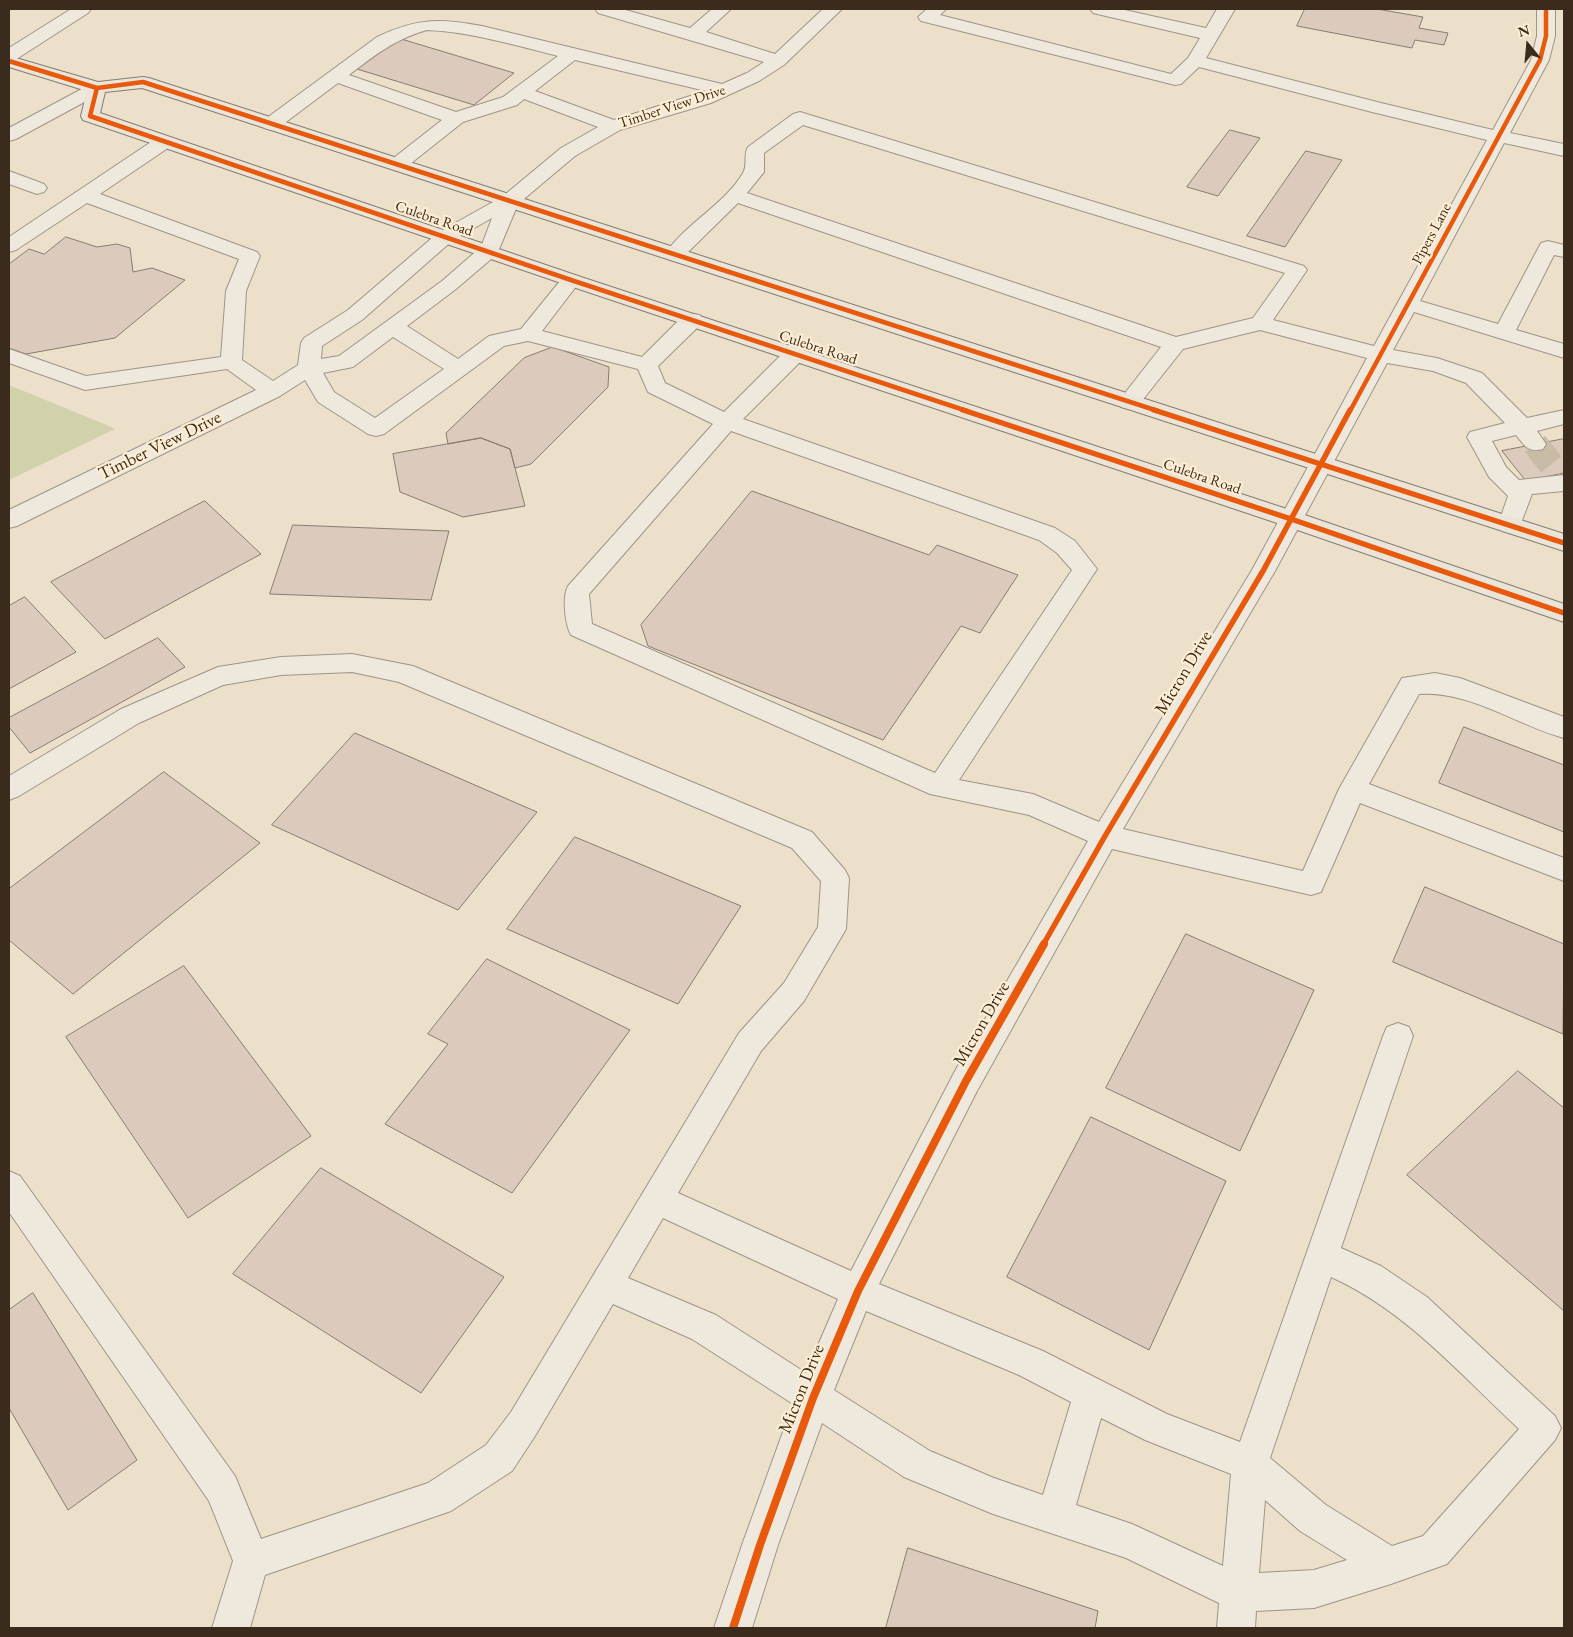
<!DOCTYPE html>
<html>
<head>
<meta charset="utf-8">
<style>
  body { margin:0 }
  #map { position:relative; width:1573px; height:1637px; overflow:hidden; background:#ece0ca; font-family:"EB Garamond",serif }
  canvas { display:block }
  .frame { position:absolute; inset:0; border:10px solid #3b2b1d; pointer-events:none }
  .north { position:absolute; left:1503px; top:20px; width:50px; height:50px; -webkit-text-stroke:4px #fcedd3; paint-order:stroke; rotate:343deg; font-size:14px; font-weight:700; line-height:20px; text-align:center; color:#3b2b1d }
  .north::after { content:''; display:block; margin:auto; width:18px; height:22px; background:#3b2b1d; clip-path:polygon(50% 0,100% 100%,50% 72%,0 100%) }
</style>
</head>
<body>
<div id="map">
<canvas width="1573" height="1637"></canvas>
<div class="frame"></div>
<div class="north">N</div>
</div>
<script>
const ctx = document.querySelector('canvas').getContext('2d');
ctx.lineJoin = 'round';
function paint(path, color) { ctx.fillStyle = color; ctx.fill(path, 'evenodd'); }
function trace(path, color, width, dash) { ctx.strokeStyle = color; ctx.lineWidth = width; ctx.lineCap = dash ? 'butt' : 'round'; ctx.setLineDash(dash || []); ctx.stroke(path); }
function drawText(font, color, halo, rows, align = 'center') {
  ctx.font = font + ' "EB Garamond",serif'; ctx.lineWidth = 4.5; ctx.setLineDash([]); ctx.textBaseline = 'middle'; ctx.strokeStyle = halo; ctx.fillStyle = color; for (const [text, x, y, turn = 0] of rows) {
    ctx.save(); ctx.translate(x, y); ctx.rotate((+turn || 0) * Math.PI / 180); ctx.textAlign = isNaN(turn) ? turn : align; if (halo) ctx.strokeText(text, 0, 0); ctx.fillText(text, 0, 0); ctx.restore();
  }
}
const green = new Path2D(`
  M9,385L104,424L115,429L9,480Z`);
const building = new Path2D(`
  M1305,9H1377L1423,17L1419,28L1448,33L1444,45L1415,40L1412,48L1297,26Z
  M398,38L514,73L474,105L357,69Z
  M1230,130L1260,138L1218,196L1187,187Z
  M1306,151L1342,160L1285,247L1247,236Z
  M66,237L97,247L117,244L130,248L133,272L152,268L185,280L115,338L26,354L9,348V264L29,249L44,254Z
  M553,347L609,367L608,387L531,464L515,468L510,449L481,438L448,444L446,433L524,358Z
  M481,438L510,449L525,506L463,517L400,492L393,454Z
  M1564,439V473L1526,481L1502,451Z
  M752,491L929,555L937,545L1018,575L980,633L961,626L883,740L648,646L641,625Z
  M205,501L261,554L105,639L51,582Z
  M293,525L449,531L431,600L270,594Z
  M25,597L76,652L9,689V606Z
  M158,638L185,667L30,753L9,727V718Z
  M1464,727L1564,765V832L1439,783Z
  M355,733L537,812L458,910L272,825Z
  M164,772L260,843L73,994L9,940V889Z
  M575,837L741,906L678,1004L507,929Z
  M1425,887L1564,944L1563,1034L1393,962Z
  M1186,934L1314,990L1240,1151L1106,1088Z
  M487,959L630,1030L512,1193L385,1124L448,1044L428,1034Z
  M184,966L311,1136L188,1218L66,1037Z
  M1518,1071L1564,1108V1311L1407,1175Z
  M1091,1117L1226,1181L1149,1350L1007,1277Z
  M321,1168L504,1277L421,1393L233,1274Z
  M33,1293L137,1460L68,1510L9,1408V1310Z
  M908,1548L1098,1611L1095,1628H886Z`);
const minorTunnel = new Path2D(`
  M1535,444L1559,474`);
const minor = new Path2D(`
  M71,9H91L88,13L15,60L9,61V48Z
  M595,9H622L690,28L712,9H731L706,32L775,54L823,9H842L784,65L759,81L711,103L620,130L575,156L518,204L497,254L456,289L407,326L458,359L489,336L521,329L564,276L571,274L578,276L581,280L542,331L642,357L684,315L692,314L700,315L703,320L700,325L658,366L665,383L724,412L787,349L795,347L803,349L806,354L803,359L743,419L1055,528L1075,541L1097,569L959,780L1033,794L1099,822L1252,570L1367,358L1260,330L1183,349L1137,407L1129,409L1121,407L1118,402L1161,347L738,203L682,258L675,260L668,258L665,254C686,223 724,205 743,173C748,165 743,155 748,147L793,114L800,112L1304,266L1307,270L1273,320L1374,346L1487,140L1372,112L1199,67L1181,84L1175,85L921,21L918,17L927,9H946L940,15L1171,74L1188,58L1200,38L1093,13L1090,9H1120L1206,28L1217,9H1235L1206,58L1381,103L1493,130L1531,60L1537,36V9H1555V36L1549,60L1510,133L1564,144V156L1504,143L1420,301L1498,324L1541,243L1548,241L1564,245V257L1554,255L1516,330L1564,344V358L1414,312L1393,350L1437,358L1482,373L1527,418L1564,410V424L1537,431L1546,444L1543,449C1528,453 1525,446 1516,435L1492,441L1506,467L1519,480L1564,475V491L1532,494L1518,531L1510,533L1502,531L1498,525L1508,496L1489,477L1467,437L1470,432L1505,423L1466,383L1433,371L1387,363L1275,571L1123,829L1303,871L1339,789L1402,678L1435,673L1460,678L1564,717V738C1517,725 1468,690 1419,694L1369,784L1564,858V881L1360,803L1321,892L1311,895L1112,849L977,1091L879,1284L1043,1351L1167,1414L1240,1442L1383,1036L1387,1027L1398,1023L1409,1027L1413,1036L1341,1248L1381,1266L1427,1297L1555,1416L1561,1428L1555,1440L1447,1564L1391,1584L1314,1608L1256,1611L1255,1628H1217L1219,1603L1126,1558L993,1514L904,1477L822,1423L778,1545L752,1628H714L742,1545L793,1404L692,1339L613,1304L535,1436L512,1471L451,1511L265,1575L250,1628H212L233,1561L209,1501L9,1212V1171L20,1176L235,1476L261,1539L428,1483L486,1445L511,1412L739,1033L784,983L818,927L821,881L792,848L399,682L352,672L281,675L223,685L139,723L19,796L9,800V776L121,709L218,667L281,657L352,654L413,666L812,832L845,870L849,878L846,929L804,1001L761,1051L678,1193L851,1271L955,1071L1088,841L1029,815L930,794L571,635C565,624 562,597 568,586L713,424L648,392L638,369L528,341L504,346L384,434L376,436L368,434L318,402L305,380L280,396L17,526L9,528V510L256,390L227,369L85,390L9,363V349L86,376L221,357L226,291L239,259L87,203L16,250L9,252V237L157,138L164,136L171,138L174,142L171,146L100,194L257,252L260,256L246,291L242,360L273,381L298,365L301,343L304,338L348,310L439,232L502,197L561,148L598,127L524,99L517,105L463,122L405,168L398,170L391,168L388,164L391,160L442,120L338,83L278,128L271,130L264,128L262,124L264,120L377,37C416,18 439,18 482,26L722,84L747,73L764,62L598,13ZM427,30C472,32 514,45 558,56L503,97L456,112L349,75C375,55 395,39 427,30ZM575,60L706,91L614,120L535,91ZM803,125L1285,273L1253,318L1176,337L747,193L764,172V153ZM492,218L481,247L442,281L339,356L321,359L322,346L362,320L453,240ZM393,337L444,369L375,418L334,392L323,373L353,367ZM731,431L1039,540L1057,553L1072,570L935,773L592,624L589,594ZM663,1218L838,1299L806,1373L716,1315L628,1278ZM1331,1277C1405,1310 1460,1374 1519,1429L1423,1536L1392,1546L1326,1505L1270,1458ZM866,1311L1019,1375L1071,1402L1043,1495L994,1478L930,1451L834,1390ZM1101,1418L1145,1440L1231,1474L1223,1566L1132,1524L1076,1505ZM1265,1500L1300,1531L1347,1560L1314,1570L1259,1573Z
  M97,82L103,84L106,88L103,92L16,139L9,141V128L91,84Z
  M9,171L44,184L47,188L44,192L37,194L9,184Z`);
const major = new Path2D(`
  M9,56L98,82L143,77L149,78L1564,534V551L142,88L105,92L100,113L578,276L1299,513L1564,604V622L1283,525L564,284L83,120L81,116L87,91L9,67Z`);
const cyclewayFar2 = new Path2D(`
  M9,61L97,88L143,82L1158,411
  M97,88L90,116L571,280L967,411
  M1350,411L1540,60L1546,36V9`);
const cyclewayFar1 = new Path2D(`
  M963,410L1291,519L1564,613
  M1154,410L1564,543
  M1043,945L1105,836L1263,571L1350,410`);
const cycleway = new Path2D(`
  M733,1628L760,1545L813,1398L858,1291L966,1081L1044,944`);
const farStreetnames = [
  ["Timber View Drive",672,107,-18],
  ["Culebra Road",434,219,19],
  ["Pipers Lane",1432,234,-62],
  ["Culebra Road",818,348,18],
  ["Culebra Road",1202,477,19]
];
const streetNames = [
  ["Timber View Drive",160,446,-26],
  ["Micron Drive",1184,673,-59],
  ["Micron Drive",982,1024,-60],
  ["Micron Drive",802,1389,-68]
];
paint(green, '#d1d1ab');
paint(building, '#dccbbd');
trace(building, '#857d70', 1);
trace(minorTunnel, '#c9bca7', 26, [26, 12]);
trace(minor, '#9e9587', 2);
trace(major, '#857d70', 2);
paint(minor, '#efe8dd');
paint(major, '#ebe4d8');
trace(cyclewayFar2, '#e8590c', 4.5);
trace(cyclewayFar1, '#e8590c', 5.5);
trace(cycleway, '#e8590c', 8);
drawText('15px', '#3b2b1d', '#fcedd3', farStreetnames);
drawText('18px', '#3b2b1d', '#fcedd3', streetNames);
</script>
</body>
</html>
